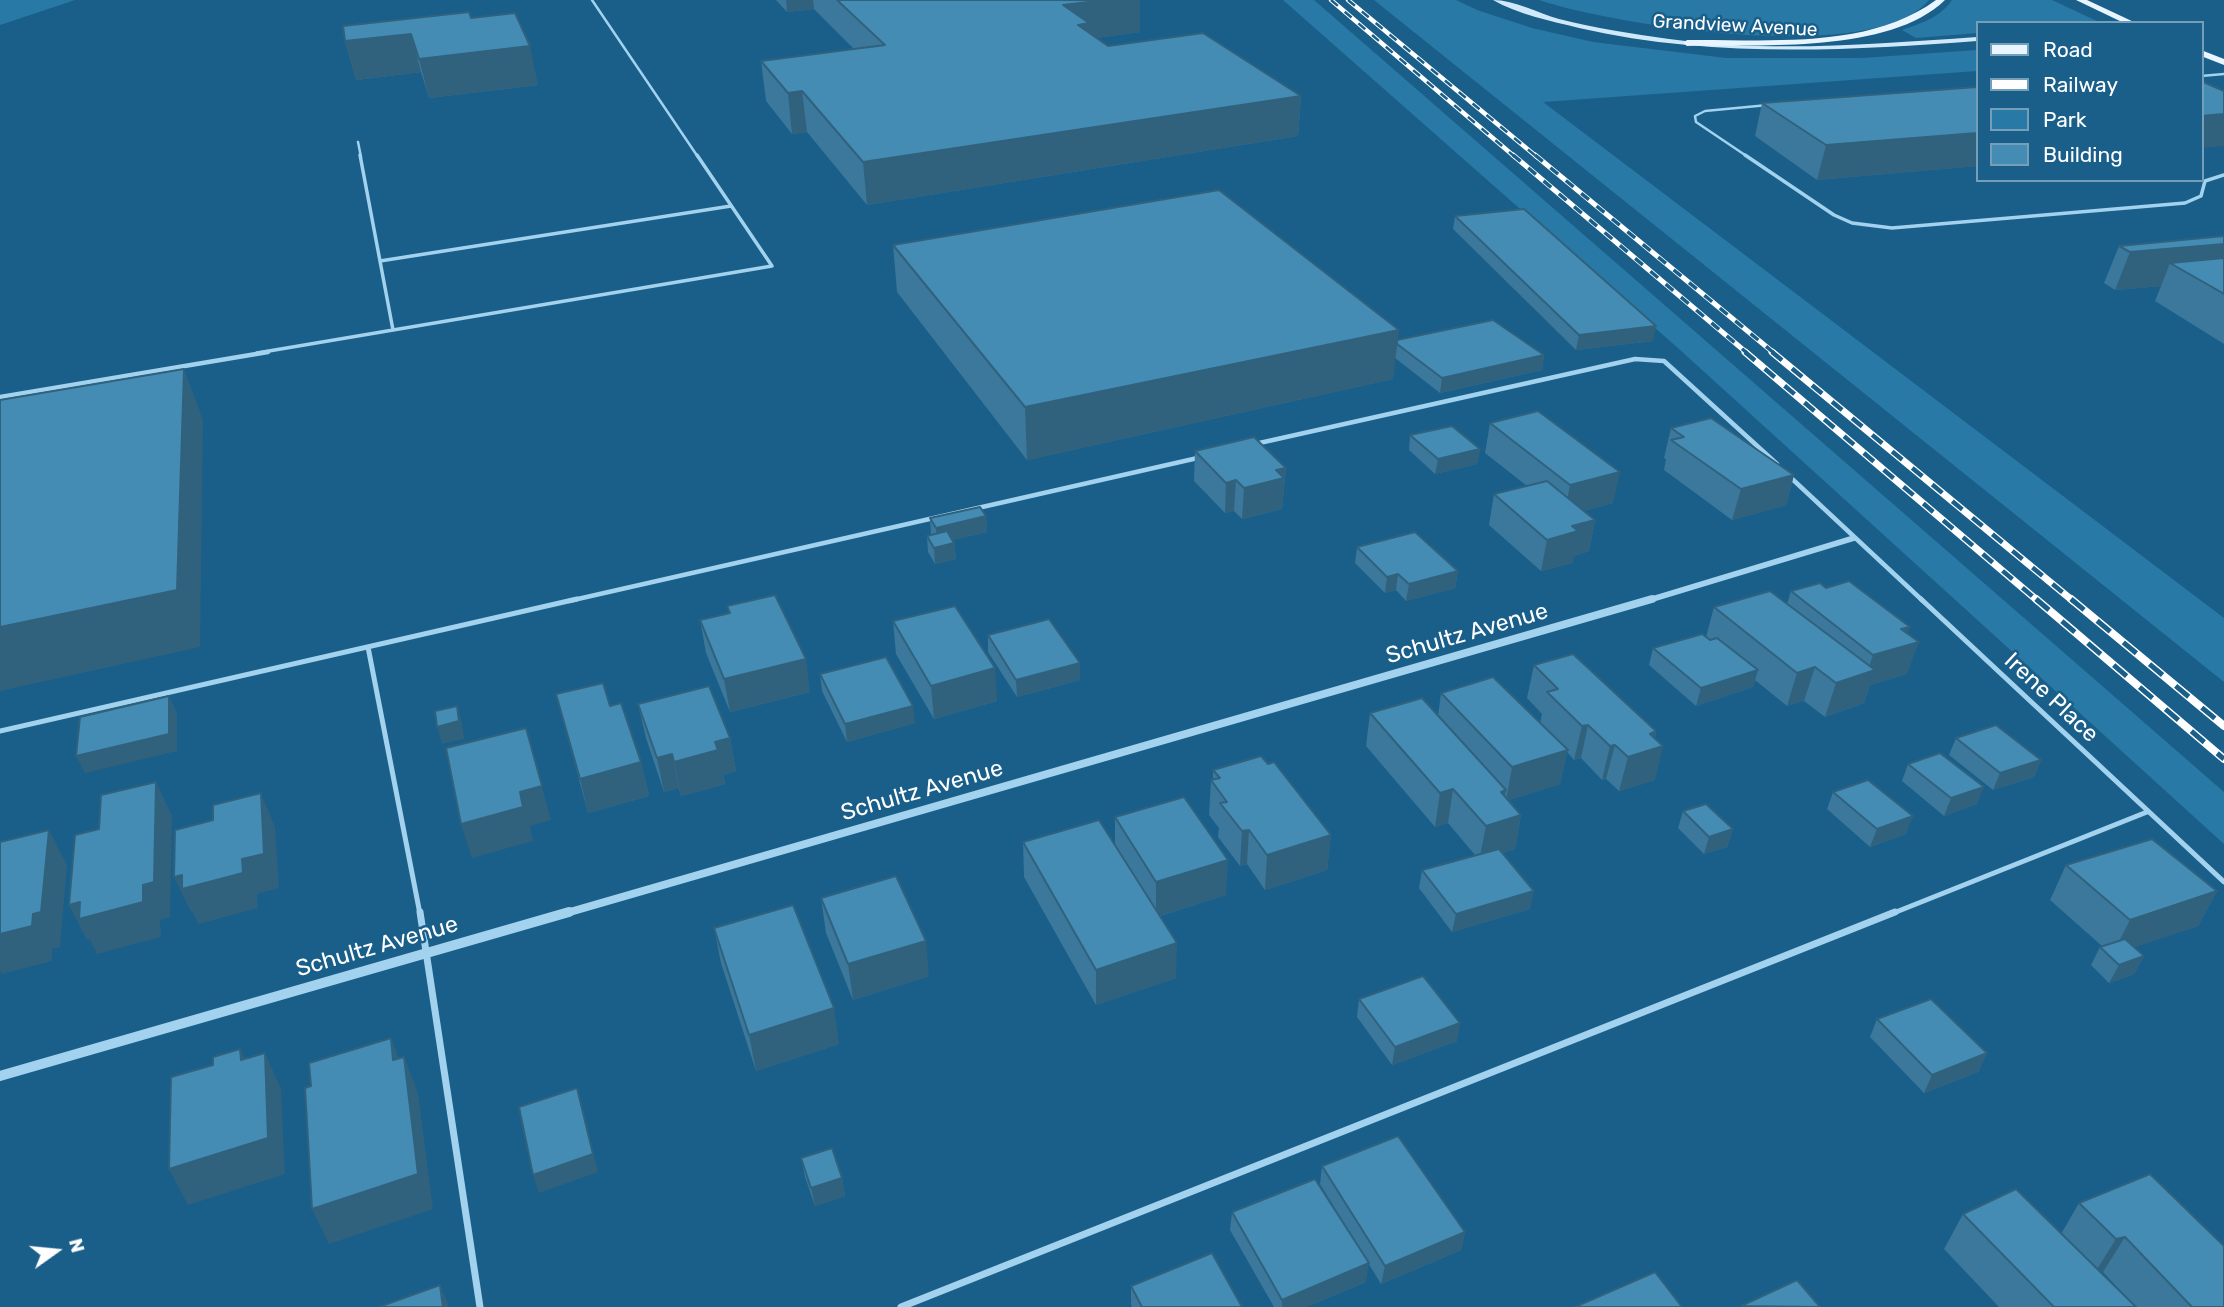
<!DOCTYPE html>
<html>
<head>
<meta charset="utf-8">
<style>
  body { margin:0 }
  #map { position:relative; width:2224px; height:1307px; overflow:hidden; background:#195f8a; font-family:Rubik,sans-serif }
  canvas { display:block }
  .legend { position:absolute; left:1976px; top:21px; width:228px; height:161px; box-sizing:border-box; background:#195f8a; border:2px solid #759fb9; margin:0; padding:9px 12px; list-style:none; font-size:21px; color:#fff }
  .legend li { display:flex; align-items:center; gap:14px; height:35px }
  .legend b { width:35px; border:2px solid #759fb9 }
  .north { position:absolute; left:21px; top:1216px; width:70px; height:70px; -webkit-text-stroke:5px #195f8a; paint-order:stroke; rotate:75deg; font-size:19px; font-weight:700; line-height:28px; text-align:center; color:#fff }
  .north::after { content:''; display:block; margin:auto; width:24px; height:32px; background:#fff; clip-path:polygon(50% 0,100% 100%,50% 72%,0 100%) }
</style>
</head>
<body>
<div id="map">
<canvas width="2224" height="1307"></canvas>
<ul class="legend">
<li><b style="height:9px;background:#e8f5ff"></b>Road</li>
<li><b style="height:9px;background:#fff"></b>Railway</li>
<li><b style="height:19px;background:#2979a6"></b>Park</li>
<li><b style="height:19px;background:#458cb4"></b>Building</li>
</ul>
<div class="north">N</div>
</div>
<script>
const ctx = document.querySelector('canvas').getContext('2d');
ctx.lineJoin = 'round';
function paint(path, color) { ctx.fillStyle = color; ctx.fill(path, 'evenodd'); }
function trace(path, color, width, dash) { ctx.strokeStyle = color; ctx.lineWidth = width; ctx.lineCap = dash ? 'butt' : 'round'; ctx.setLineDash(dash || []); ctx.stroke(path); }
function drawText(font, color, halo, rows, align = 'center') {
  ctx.font = font + ' Rubik,sans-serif'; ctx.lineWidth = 5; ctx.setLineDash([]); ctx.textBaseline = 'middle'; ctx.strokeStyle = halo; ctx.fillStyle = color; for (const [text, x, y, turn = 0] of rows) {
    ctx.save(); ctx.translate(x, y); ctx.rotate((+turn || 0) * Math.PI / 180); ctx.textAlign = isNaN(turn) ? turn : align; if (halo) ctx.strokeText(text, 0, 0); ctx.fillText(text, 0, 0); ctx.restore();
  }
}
const green = new Path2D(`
  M0,0H75L0,25Z
  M1283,0H1314L2224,792V844L1679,349Z
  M1374,0H1456L1477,10L1532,28L1593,42L1726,58H1862L1977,50V71L1543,102L2224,618V682Z
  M1539,0H1929C1875,67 1613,25 1539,0Z
  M1952,0H2052L2101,23H1977V33L1916,38L1902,30C1921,23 1940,18 1952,0Z`);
const laneFar4 = new Path2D(`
  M592,0L698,157
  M2201,76L2224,74
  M358,142L361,157
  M1748,157L1696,122L1695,116L1705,111L1768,105`);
const laneFar3 = new Path2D(`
  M360,155L393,330
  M1745,155L1834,215L1852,223L1892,228L2185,203L2201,196L2205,181L2224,175
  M380,261L731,206
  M257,353L772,266L697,155`);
const laneFar2 = new Path2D(`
  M0,397L268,352
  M1255,444L1635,359L1664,361L1777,464
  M1789,476L1923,601
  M569,601L1202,457`);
const laneFar1 = new Path2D(`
  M1921,599L2224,882
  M368,647L420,914
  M0,731L577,599
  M1891,914L2147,812`);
const lane = new Path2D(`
  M420,912L480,1307
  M901,1307L1895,912`);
const streetFar2 = new Path2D(`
  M1646,601L1854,538`);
const streetFar1 = new Path2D(`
  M563,914L1652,599`);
const street = new Path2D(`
  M0,1076L569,912`);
const secondary = new Path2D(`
  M1493,0C1515,0 1537,13 1559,19C1595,28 1632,34 1669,39C1770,53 1875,44 1977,37V41C1845,51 1709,58 1579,28C1551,21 1517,14 1493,0Z`);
const primary = new Path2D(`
  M1936,0H1945C1889,54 1761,44 1687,46L1683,43L1687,40C1767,39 1868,50 1936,0Z
  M2076,0H2087L2136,23H2124Z
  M2201,50L2224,59V65L2201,56Z`);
const railFar3 = new Path2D(`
  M1331,0L1515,157
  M1348,0L1537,157`);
const railFar2 = new Path2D(`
  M1513,155L1747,353
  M1535,155L1774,353`);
const railFar1 = new Path2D(`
  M1745,352L2038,601
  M1772,352L2073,601`);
const rail = new Path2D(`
  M2036,599L2224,759
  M2071,599L2224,726`);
const wall = new Path2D(`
  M776,0H1140V32L1096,38L1108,46L1301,96L1298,136L867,205L807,132L792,134L766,101L761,61L854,49L814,9L787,12Z
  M471,18L538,85L429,98L421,72L356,80L345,41Z
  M1977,87V166L1817,180L1755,136L1762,103Z
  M1455,216L1653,341L1576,350L1453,229Z
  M2224,236V344L2155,301L2161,286L2115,290L2104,283L2119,246Z
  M893,245L1397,340L1544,355L1542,370L1440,393L1395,358L1393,379L1027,460L897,292Z
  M1490,423L1613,503L1583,511L1595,520L1589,551L1574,556L1572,563L1541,571L1489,525L1494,494L1527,486L1485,453Z
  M1671,428L1794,475L1786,505L1732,520L1664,470L1666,459L1664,458Z
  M1410,435L1480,449L1477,464L1435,474L1409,450Z
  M1195,451L1286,468L1282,509L1242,519L1234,511L1225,513L1194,481Z
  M986,516L987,532L953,540L954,543L956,559L935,564L928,552L927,536L931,535L930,518Z
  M1357,547L1458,571L1455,588L1406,601L1396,590L1385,593L1355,563Z
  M1826,588L1910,627L1907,634V674L1870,685L1864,703L1825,717L1804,701L1787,706L1755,680L1753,687L1696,706L1649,665L1653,648L1706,637L1714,607L1787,604L1791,591Z
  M727,606L810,692L730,712L706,653L700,620L729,613Z
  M893,621L997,701L934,719L896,654Z
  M988,635L1080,663V680L1017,697L988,652Z
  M1534,665L1656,731L1655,738V780L1619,791L1606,779L1602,780L1581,758L1574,760L1567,752L1560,784L1509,800L1521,815L1515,849L1502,853L1530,909L1452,932L1419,888L1422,870L1475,855L1448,823L1435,827L1366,746L1370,713L1438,716L1441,693L1540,724L1542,714L1527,698Z
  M820,674L915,723L847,742L822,691Z
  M556,694L610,706L641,762L649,796L588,813Z
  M638,704L730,738L736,771L723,775L725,784L681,796L679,788L664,792L646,738Z
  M1956,738L2041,760L2034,777L1993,790L1949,755Z
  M1268,764L1331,835L1327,870L1265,890L1247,864L1240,866L1218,837L1219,828L1209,815L1211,780H1213V770Z
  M1908,764L1977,804L1944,816L1902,781Z
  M1833,792L1906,834L1870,847L1827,809Z
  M1683,811L1733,829L1727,847L1704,854L1678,828Z
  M1115,817L1226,895L1160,916L1176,978L1096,1005L1024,877L1023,842L1115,845Z
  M2066,865L2217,891L2198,926L2134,947L2144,956L2134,974L2109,983L2091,965L2100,947L2102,946L2050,900Z
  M821,898L929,976L853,1000L826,933Z
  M714,928L839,1044L756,1071L721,963Z
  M1359,999L1457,1041L1392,1065L1357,1017Z
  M1877,1019L1987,1053L1978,1072L1924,1093L1870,1037Z
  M801,1158L842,1178L845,1196L815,1206L805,1177Z
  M1322,1166L1465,1232L1461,1250L1381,1284L1320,1184Z
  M2079,1203L2224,1307H1999L1944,1249L1963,1214L2061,1234ZM2103,1272L2128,1299L2101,1273Z
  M1232,1212L1366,1282L1306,1307H1274L1230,1230Z
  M1131,1286L1242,1307H1132L1131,1304Z`);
const shadedWall = new Path2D(`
  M786,0H813L814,9L787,12Z
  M1105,0H1140V32L1089,39L1063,5Z
  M411,34L421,72L356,80L345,41Z
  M530,46L538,85L429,98L419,59Z
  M802,91L807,132L792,134L788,93Z
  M1301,96L1298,136L867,205L863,162Z
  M2224,114V146L2201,148V116Z
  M1977,133V166L1817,180L1826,145Z
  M2224,244V280L2170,263L2161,286L2115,290L2130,252Z
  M1656,326L1653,341L1576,350L1579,335Z
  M1399,330L1393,379L1027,460L1025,407Z
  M1544,355L1542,370L1440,393L1442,378Z
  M184,369L203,420L200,647L0,691V627Z
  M1480,449L1477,464L1435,474L1438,459Z
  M1286,468L1282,509L1242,519L1244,488L1276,470Z
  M1620,472L1613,503L1564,516L1570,485Z
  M1794,475L1786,505L1732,520L1741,489Z
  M1236,480L1234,511L1225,513L1226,483Z
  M986,516L987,532L937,544L936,528Z
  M1595,520L1589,551L1574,556L1572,563L1541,571L1547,540L1572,526Z
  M954,543L956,559L935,564L934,548Z
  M1458,571L1455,588L1406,601L1409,584Z
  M1398,574L1396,590L1385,593L1387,577Z
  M1910,627L1903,646L1919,642L1907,674L1870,685L1864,703L1825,717L1836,683L1867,673L1873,655L1901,629Z
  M806,659L810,692L730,712L724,679Z
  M1080,663V680L1017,697L1016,680Z
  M1815,667L1804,701L1787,706L1797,673Z
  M995,668L997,701L934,719L931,686Z
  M1758,670L1753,687L1696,706L1701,688Z
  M169,696L177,713V751L85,773L76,756Z
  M457,706L462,723L464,739L442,744L437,727Z
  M913,706L915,723L847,742L845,724Z
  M1588,725L1581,758L1574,760L1582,726Z
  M526,728L551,820L530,826L533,841L472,858L461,824L520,792Z
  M1656,731L1652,750L1663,746L1655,780L1619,791L1628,757L1650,734Z
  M730,738L736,771L723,775L725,784L681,796L674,762L715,742Z
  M1615,745L1606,779L1602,780L1610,746Z
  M1568,750L1560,784L1506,801L1512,767Z
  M672,754L679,788L664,792L657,758Z
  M2041,760L2034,777L1993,790L2000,773Z
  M641,762L649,796L588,813L580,779Z
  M156,782L172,816L170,917L160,920L161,937L97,954L90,939L87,940L69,905L143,885Z
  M1984,787L1977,804L1944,816L1951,798Z
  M1453,789L1448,823L1435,827L1440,793Z
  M1506,790L1500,821L1521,815L1515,849L1479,861L1486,826L1501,792Z
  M261,793L275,827L279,888L257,894L258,908L198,924L192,911L191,912L174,877L242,859Z
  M1913,816L1906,834L1870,847L1877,829Z
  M1733,829L1727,847L1704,854L1709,837Z
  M49,830L67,865L60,947L52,949V961L2,974L0,970V934L33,914Z
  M1249,830L1247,864L1240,866L1242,831Z
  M1331,835L1327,870L1265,890L1267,855Z
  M1228,860L1226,895L1156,917V882Z
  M1534,891L1530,909L1452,932L1456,914Z
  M2217,891L2198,926L2112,955L2130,920Z
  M926,941L929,976L853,1000L848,964Z
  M1177,943L1176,978L1096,1005V970Z
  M2144,956L2134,974L2109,983L2119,965Z
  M834,1008L839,1044L756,1071L749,1035Z
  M1460,1023L1457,1041L1392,1065L1395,1047Z
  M391,1038L405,1074L393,1060Z
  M240,1049L257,1085L241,1060Z
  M265,1053L281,1089L285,1174L188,1205L169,1169Z
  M1987,1053L1978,1072L1924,1093L1932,1075Z
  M404,1057L418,1093L433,1209L329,1244L312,1209Z
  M577,1088L598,1172L539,1193L533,1175Z
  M842,1178L845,1196L815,1206L811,1188Z
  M1465,1232L1461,1250L1381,1284L1385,1266Z
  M2125,1237L2103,1272L2094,1274L2116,1239Z
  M1369,1263L1366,1282L1306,1307H1282V1300Z
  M440,1285L448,1304L449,1307H443Z`);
const building = new Path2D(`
  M837,0H1105L1063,5L1089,23L1078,25L1108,46L1203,33L1301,96L863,162L802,91L788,93L761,61L885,45Z
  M469,12L471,18L515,13L530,46L419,59L411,34L345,41L343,26Z
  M2201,81L2224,91V114L2201,116Z
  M1977,87V133L1826,145L1762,103Z
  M1219,190L1399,330L1025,407L893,245Z
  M1524,209L1656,326L1579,335L1455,216Z
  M2224,236V244L2130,252L2119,246Z
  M2224,258V294L2170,263Z
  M1493,320L1544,355L1442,378L1397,344V340Z
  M184,369L177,590L0,627V400Z
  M1538,411L1620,472L1570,485L1490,423Z
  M1711,418L1794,475L1741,489L1671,440L1684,437L1671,428Z
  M1452,426L1480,449L1438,459L1410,435Z
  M1254,437L1286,468L1276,470L1284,478L1244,488L1236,480L1226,483L1195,451Z
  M1547,481L1595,520L1572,526L1578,531L1547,540L1494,494Z
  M980,507L986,516L936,528L930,518Z
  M947,531L954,543L934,548L927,536Z
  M1415,532L1458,571L1409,584L1398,574L1387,577L1357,547Z
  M1849,581L1910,627L1901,629L1919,642L1873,655L1791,591L1820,583L1826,588Z
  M1770,591L1875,670L1836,683L1815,667L1797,673L1714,607Z
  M775,595L806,659L724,679L700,620L730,613L727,606Z
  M955,606L995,668L931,686L893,621Z
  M1049,619L1080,663L1016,680L988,635Z
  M1702,634L1710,640L1717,638L1758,670L1701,688L1653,648Z
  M1573,654L1656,731L1650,734L1663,746L1628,757L1615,745L1610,746L1588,725L1582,726L1547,692L1558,689L1534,665Z
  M886,657L913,706L845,724L820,674Z
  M1493,677L1568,750L1512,767L1441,693Z
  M603,683L610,706L621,703L641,762L580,779L556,694Z
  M709,686L730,738L715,742L718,750L674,762L672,754L657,758L638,704Z
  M169,696V734L76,756L80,717Z
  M1422,698L1506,790L1501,792L1521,815L1486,826L1453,789L1440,793L1370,713Z
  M457,706L459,721L437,727L435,711Z
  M1996,725L2041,760L2000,773L1956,738Z
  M526,728L542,786L520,792L523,807L461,824L446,748Z
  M1940,753L1984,787L1951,798L1908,764Z
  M1261,756L1268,764L1274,762L1331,835L1267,855L1249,830L1242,831L1220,803L1227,802L1211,780L1220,778L1213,770Z
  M1868,780L1913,816L1877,829L1833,792Z
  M156,782L154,882L143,885V902L79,919L80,902L69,905L75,835L99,829L101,795Z
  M261,793L264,854L242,859L243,873L182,889V875L174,877L175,830L213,820V805Z
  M1184,797L1228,860L1156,882L1115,817Z
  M1706,804L1733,829L1709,837L1683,811Z
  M1099,820L1177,943L1096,970L1023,842Z
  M49,830L41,912L33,914L32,926L0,934V842Z
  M2152,839L2217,891L2130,920L2066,865Z
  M1499,849L1534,891L1456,914L1422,870Z
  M896,876L926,941L848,964L821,898Z
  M793,905L834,1008L749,1035L714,928Z
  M2125,939L2144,956L2119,965L2100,947Z
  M1423,976L1460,1023L1395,1047L1359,999Z
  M1931,999L1987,1053L1932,1075L1877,1019Z
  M391,1038L393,1060L404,1057L418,1174L312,1209L305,1088L311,1086L309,1063Z
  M240,1049L241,1060L265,1053L268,1138L169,1169L171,1077L213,1065V1057Z
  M577,1088L593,1154L533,1175L519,1107Z
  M1398,1136L1465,1232L1385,1266L1322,1166Z
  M832,1148L842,1178L811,1188L801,1158Z
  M2150,1174L2224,1246V1307H2192L2125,1237L2116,1239L2079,1203Z
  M1315,1179L1369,1263L1282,1300L1232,1212Z
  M2016,1189L2136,1307H2054L1963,1214Z
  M1212,1253L1242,1307H1142L1131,1286Z
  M1655,1272L1682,1307H1575Z
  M1797,1280L1820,1307L1741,1306Z
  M440,1285L443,1307H379Z`);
const farStreetnames = [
  ["Grandview Avenue",1735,26,3]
];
const streetNames = [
  ["Schultz Avenue",1467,634,-16],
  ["Irene Place",2051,698,43],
  ["Schultz Avenue",922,791,-16],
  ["Schultz Avenue",377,947,-16]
];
paint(green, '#2979a6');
trace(laneFar4, '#a2d2ed', 2.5);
trace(laneFar3, '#a2d2ed', 3.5);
trace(laneFar2, '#a2d2ed', 4.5);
trace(laneFar1, '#a2d2ed', 5);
trace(lane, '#a2d2ed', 7);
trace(streetFar2, '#a2d2ed', 6);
trace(streetFar1, '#a2d2ed', 8);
trace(street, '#a2d2ed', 10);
paint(secondary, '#cfe9fa');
paint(primary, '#e8f5ff');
trace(railFar3, '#fff', 4.5);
trace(railFar2, '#fff', 5);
trace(railFar1, '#fff', 7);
trace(rail, '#fff', 8);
trace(railFar3, '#195f8a', 2.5, [9]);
trace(railFar2, '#195f8a', 3.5, [10]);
trace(railFar1, '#195f8a', 4.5, [13]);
trace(rail, '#195f8a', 5, [17]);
paint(wall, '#3b789b');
paint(shadedWall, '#30627e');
paint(building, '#458cb4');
trace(building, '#30627e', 2);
drawText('19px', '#fff', '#195f8a', farStreetnames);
drawText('23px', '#fff', '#195f8a', streetNames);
</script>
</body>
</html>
